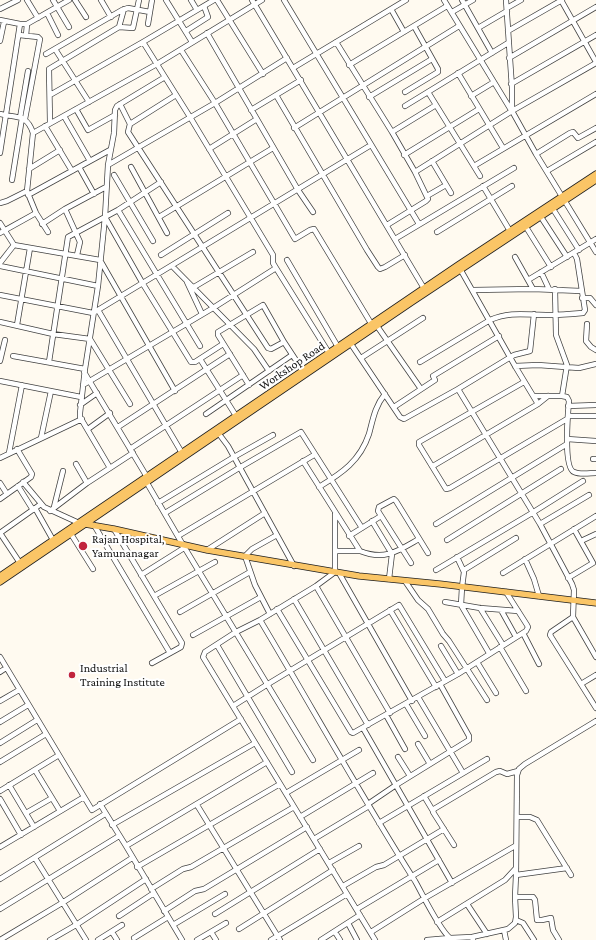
<!DOCTYPE html>
<html>
<head>
<meta charset="utf-8">
<style>
  body { margin:0 }
  canvas { display:block; background:#fffaf0 }
</style>
</head>
<body>
<canvas width="596" height="940"></canvas>
<script>
const ctx = document.querySelector('canvas').getContext('2d');
ctx.lineJoin = 'round';
function trace(path, color, width, dash) { ctx.strokeStyle = color; ctx.lineWidth = width; ctx.lineCap = dash ? 'butt' : 'round'; ctx.setLineDash(dash || []); ctx.stroke(path); }
function drawText(font, color, halo, rows, align = 'center') {
  ctx.font = font + ' "Crimson Pro",serif'; ctx.lineWidth = 4; ctx.setLineDash([]); ctx.textBaseline = 'middle'; ctx.strokeStyle = halo; ctx.fillStyle = color; for (const [text, x, y, turn = 0] of rows) {
    ctx.save(); ctx.translate(x, y); ctx.rotate((+turn || 0) * Math.PI / 180); ctx.textAlign = isNaN(turn) ? turn : align; if (halo) ctx.strokeText(text, 0, 0); ctx.fillText(text, 0, 0); ctx.restore();
  }
}
const minor = new Path2D(`
  M27,0L38,18
  M53,0L69,27
  M75,0L86,17
  M101,0L111,17
  M166,0L192,42
  M191,0L197,10
  M217,0L263,74
  M252,0L425,290
  M284,0L419,224
  M444,0L511,110
  M462,0L492,53
  M506,0L512,88V111L536,154L596,252
  M561,0L596,62
  M507,8L521,0
  M0,9L18,0
  M391,9L404,32
  M452,12L473,0
  M47,13L58,35
  M0,20L20,24H27L69,0
  M148,24L152,0
  M119,27L124,9
  M478,28L507,11
  M186,31L208,17L204,6
  M508,31L562,0
  M207,33L298,190L313,212
  M19,35L38,37L40,39L25,119
  M26,36L27,24
  M0,41L4,22
  M143,42L190,117L273,255V263L276,268L329,353
  M336,42L392,132L415,172L428,199L426,201L387,225
  M55,49L89,102
  M181,50L215,103L295,239L310,230L314,229L372,325
  M46,54L122,10L128,8L150,12
  M509,58L596,7
  M349,65L447,6
  M293,68L406,0
  M458,73L503,148
  M511,84L596,35
  M405,92L438,72V69L414,26
  M428,92L480,176
  M50,95L143,42L214,0
  M176,95L130,124L128,132L268,348L271,349L284,342L303,371
  M276,95L367,250L378,267L380,269L385,267L405,255
  M471,96L494,82
  M369,97L432,59
  M120,104L130,124
  M405,106L508,43
  M76,109L88,130L115,115
  M251,110L301,80
  M0,114C17,118 27,114 33,133L27,191L36,213L48,232
  M64,116L90,161
  M20,118L28,71
  M50,123L49,69L119,27L133,28L139,0
  M45,126L72,171
  M294,128L459,26
  M392,132L436,105
  M33,133L157,64L262,0
  M209,149L257,119
  M0,153L20,24
  M536,154L570,133L573,132L578,138L596,128
  M404,155L479,109
  M432,161L451,193
  M108,165L215,103L287,58
  M474,166L596,94
  M79,167L94,194
  M131,167L167,233
  M29,169L60,150
  M547,171L596,142
  M415,172L512,111L596,63
  M114,175L153,241
  M12,180L22,118
  M483,186L510,231
  M28,195L110,150
  M427,196L446,185
  M0,203L7,201L27,191
  M65,209L80,242L77,255
  M553,209L579,250
  M118,210L200,346
  M105,217L143,284L191,362H195L223,344
  M159,217L273,148
  M541,217L567,257
  M0,223L14,245L100,260L175,391
  M42,224L65,209L106,187
  M526,227L551,267
  M437,232L512,186
  M0,233L36,213
  M395,239L514,168
  M161,255L228,213
  M515,257L533,289
  M287,260L338,347
  M0,263L14,245
  M0,266L98,286
  M172,266L254,349L269,371
  M459,267L515,366L538,404
  M541,272L549,289
  M528,280L596,239
  M187,282L202,314
  M194,287L253,252
  M555,289L556,335L567,365L562,396
  M473,290L533,289L581,291
  M0,295L93,313L371,145
  M582,298H590L596,305
  M98,310L182,453
  M0,322L53,334L90,339L130,404
  M587,324L586,341L591,347L596,350
  M17,325L30,248
  M377,326L421,389
  M351,344L400,417L404,419L458,389L514,355L530,351L534,314
  M13,356L85,369
  M361,358L423,318
  M200,359L238,419
  M0,361L5,340
  M49,362L68,237L118,210L161,182
  M420,362L490,320C510,311 527,315 549,315C560,315 572,314 583,313L585,310L577,259L574,253
  M515,366L538,365L579,368L596,364
  M84,372L147,477
  M0,381L81,397
  M524,382L419,442V445L446,489L450,488L567,419
  M83,385L213,308L276,268
  M249,385L218,335V332L263,305L284,342
  M458,389L540,524L572,584L574,590L573,617L551,632L550,635L596,708
  M534,396H562L567,397L569,401C568,412 563,468 574,472C580,475 590,473 596,473
  M80,405L97,393
  M568,406L596,405
  M394,407L435,380L433,376L499,336
  M206,414L292,355
  M568,416H596
  M118,427L230,354
  M88,429L110,413
  M219,434L228,446L294,566
  M41,438L51,391
  M567,439L596,441
  M130,449L243,375
  M9,453L22,385
  M0,458L82,419
  M593,459H596
  M303,461L360,551C385,561 398,551 419,539
  M76,464L87,483
  M433,466L538,404L548,396
  M110,468L80,417V413L85,369L98,286L105,217L108,165L114,133L115,110L117,106L165,77
  M23,482L44,507L79,523
  M0,483L7,494
  M147,483L183,545L313,760
  M18,486L33,510
  M319,487C342,473 360,461 369,434C373,419 375,406 385,394
  M0,499L31,477L32,474L17,449
  M158,503L234,457L273,435
  M54,507L63,471
  M35,508L53,540
  M50,511L87,483L133,453
  M165,513L239,468L301,432L362,528
  M335,514V572L316,586L260,620L236,632L205,652L203,657L375,940
  M372,521L392,554L389,579
  M436,524L567,444
  M540,524L589,495
  M94,525L170,653
  M114,529L182,643L181,647L152,663
  M71,534L93,569
  M178,536L314,455
  M349,536L381,516
  M447,540L561,469
  M581,541L596,534
  M207,550L265,513
  M335,551H360
  M457,557L464,572L462,587L461,605L489,653
  M525,559L534,579L539,596
  M20,563L0,533L41,504
  M411,563L378,511L379,507L392,500L394,499L396,501L428,553
  M436,570L532,513L583,481
  M464,570L516,538
  M339,573L412,701
  M503,573L596,516
  M141,575L184,548
  M568,578L593,563L574,529
  M405,581L418,600L428,609L443,634L449,641L487,700
  M316,586L390,713
  M154,596L215,562
  M294,599L368,725
  M445,602L480,608L518,611
  M480,608L503,645
  M277,609L351,732L353,733L458,674L526,631L528,627L527,625L506,592
  M390,610L436,687
  M501,610L516,637
  M180,612L250,572
  M270,614L255,585L245,556L252,549L277,535
  M573,617L596,657
  M260,620C312,707 361,796 415,881C423,895 439,929 450,938L472,937L473,940
  M523,633L539,664
  M193,635L261,597
  M217,645L292,772
  M441,646L458,674
  M500,647L526,691
  M0,657L92,810L241,719
  M477,662L496,693
  M0,672L6,668
  M581,684L596,675
  M418,697L463,773
  M0,701L19,690
  M406,704L425,736
  M233,706L268,684L399,605L445,681
  M386,715L405,749
  M0,722L28,705
  M363,728L452,883
  M0,743L37,720
  M418,744L430,764
  M398,757L410,776
  M0,762L46,734
  M35,770L60,811
  M9,785L34,827
  M0,791L59,755
  M286,793L359,750
  M424,796L433,811
  M0,799L21,835
  M100,804L126,846L182,940
  M368,804L396,785L469,740V736L440,684
  M197,805L280,940
  M26,813L52,798
  M300,817L373,773
  M517,817H530L537,820L571,875
  M379,823L487,759
  M112,825L255,743
  M314,839L369,806
  M454,845L433,812L434,809L496,772L500,771L507,774L518,771
  M126,846L267,762
  M0,847L84,797
  M35,858L86,940
  M329,863L359,846
  M137,867L280,784
  M516,875L567,868
  M0,879L105,814
  M343,886L376,867L384,865L444,829
  M151,889L183,869L191,867L294,807
  M515,897H533L535,900L537,920H542L551,918L553,930L559,940
  M467,904L487,934
  M0,909L119,836
  M357,909L439,860
  M164,911L195,891L204,889L307,827
  M215,914L320,849
  M119,916L154,893
  M516,920L523,923L534,940
  M437,922L505,880L516,868
  M348,923L357,940
  M173,925L225,894
  M239,929L333,870
  M504,930L506,940
  M112,932L117,940
  M211,932L216,940
  M335,932L340,940
  M371,932L425,898L515,846
  M472,937L508,929L515,923L516,917L515,897L516,875L517,775L519,769L525,764L596,721
  M134,938L168,917
  M0,940L62,903L132,858
  M50,940L76,925L146,879
  M98,940L122,925
  M197,940L226,923
  M271,940L347,894
  M321,940L360,915
  M427,940L450,938`);
const major = new Path2D(`
  M85,524L114,529L207,550L359,576L440,584L596,603
  M0,576L458,265L596,174
  M0,582L412,302L596,180`);
const markers = [
  [83,546,5,"#c1243e"],
  [72,675,4,"#c1243e"]
];
const streetNames = [
  ["Workshop Road",292,366,-34]
];
const poiNames = [
  ["Rajan Hospital,",92,539],
  ["Yamunanagar",92,553],
  ["Industrial",80,668],
  ["Training Institute",80,682]
];
trace(minor, '#424242', 6);
trace(major, '#202020', 7);
trace(minor, '#fff', 4.5);
trace(major, '#fac566', 5.5);
for (const [x, y, r, color] of markers) { const dot = new Path2D(); dot.arc(x, y, r, 0, 2 * Math.PI); ctx.fillStyle = color; ctx.fill(dot); trace(dot, '#fff', 1.5); }
drawText('12px', '#0f0f0f', '#fff', streetNames);
drawText('12px', '#0f0f0f', '#fff', poiNames, 'left');
</script>
</body>
</html>
